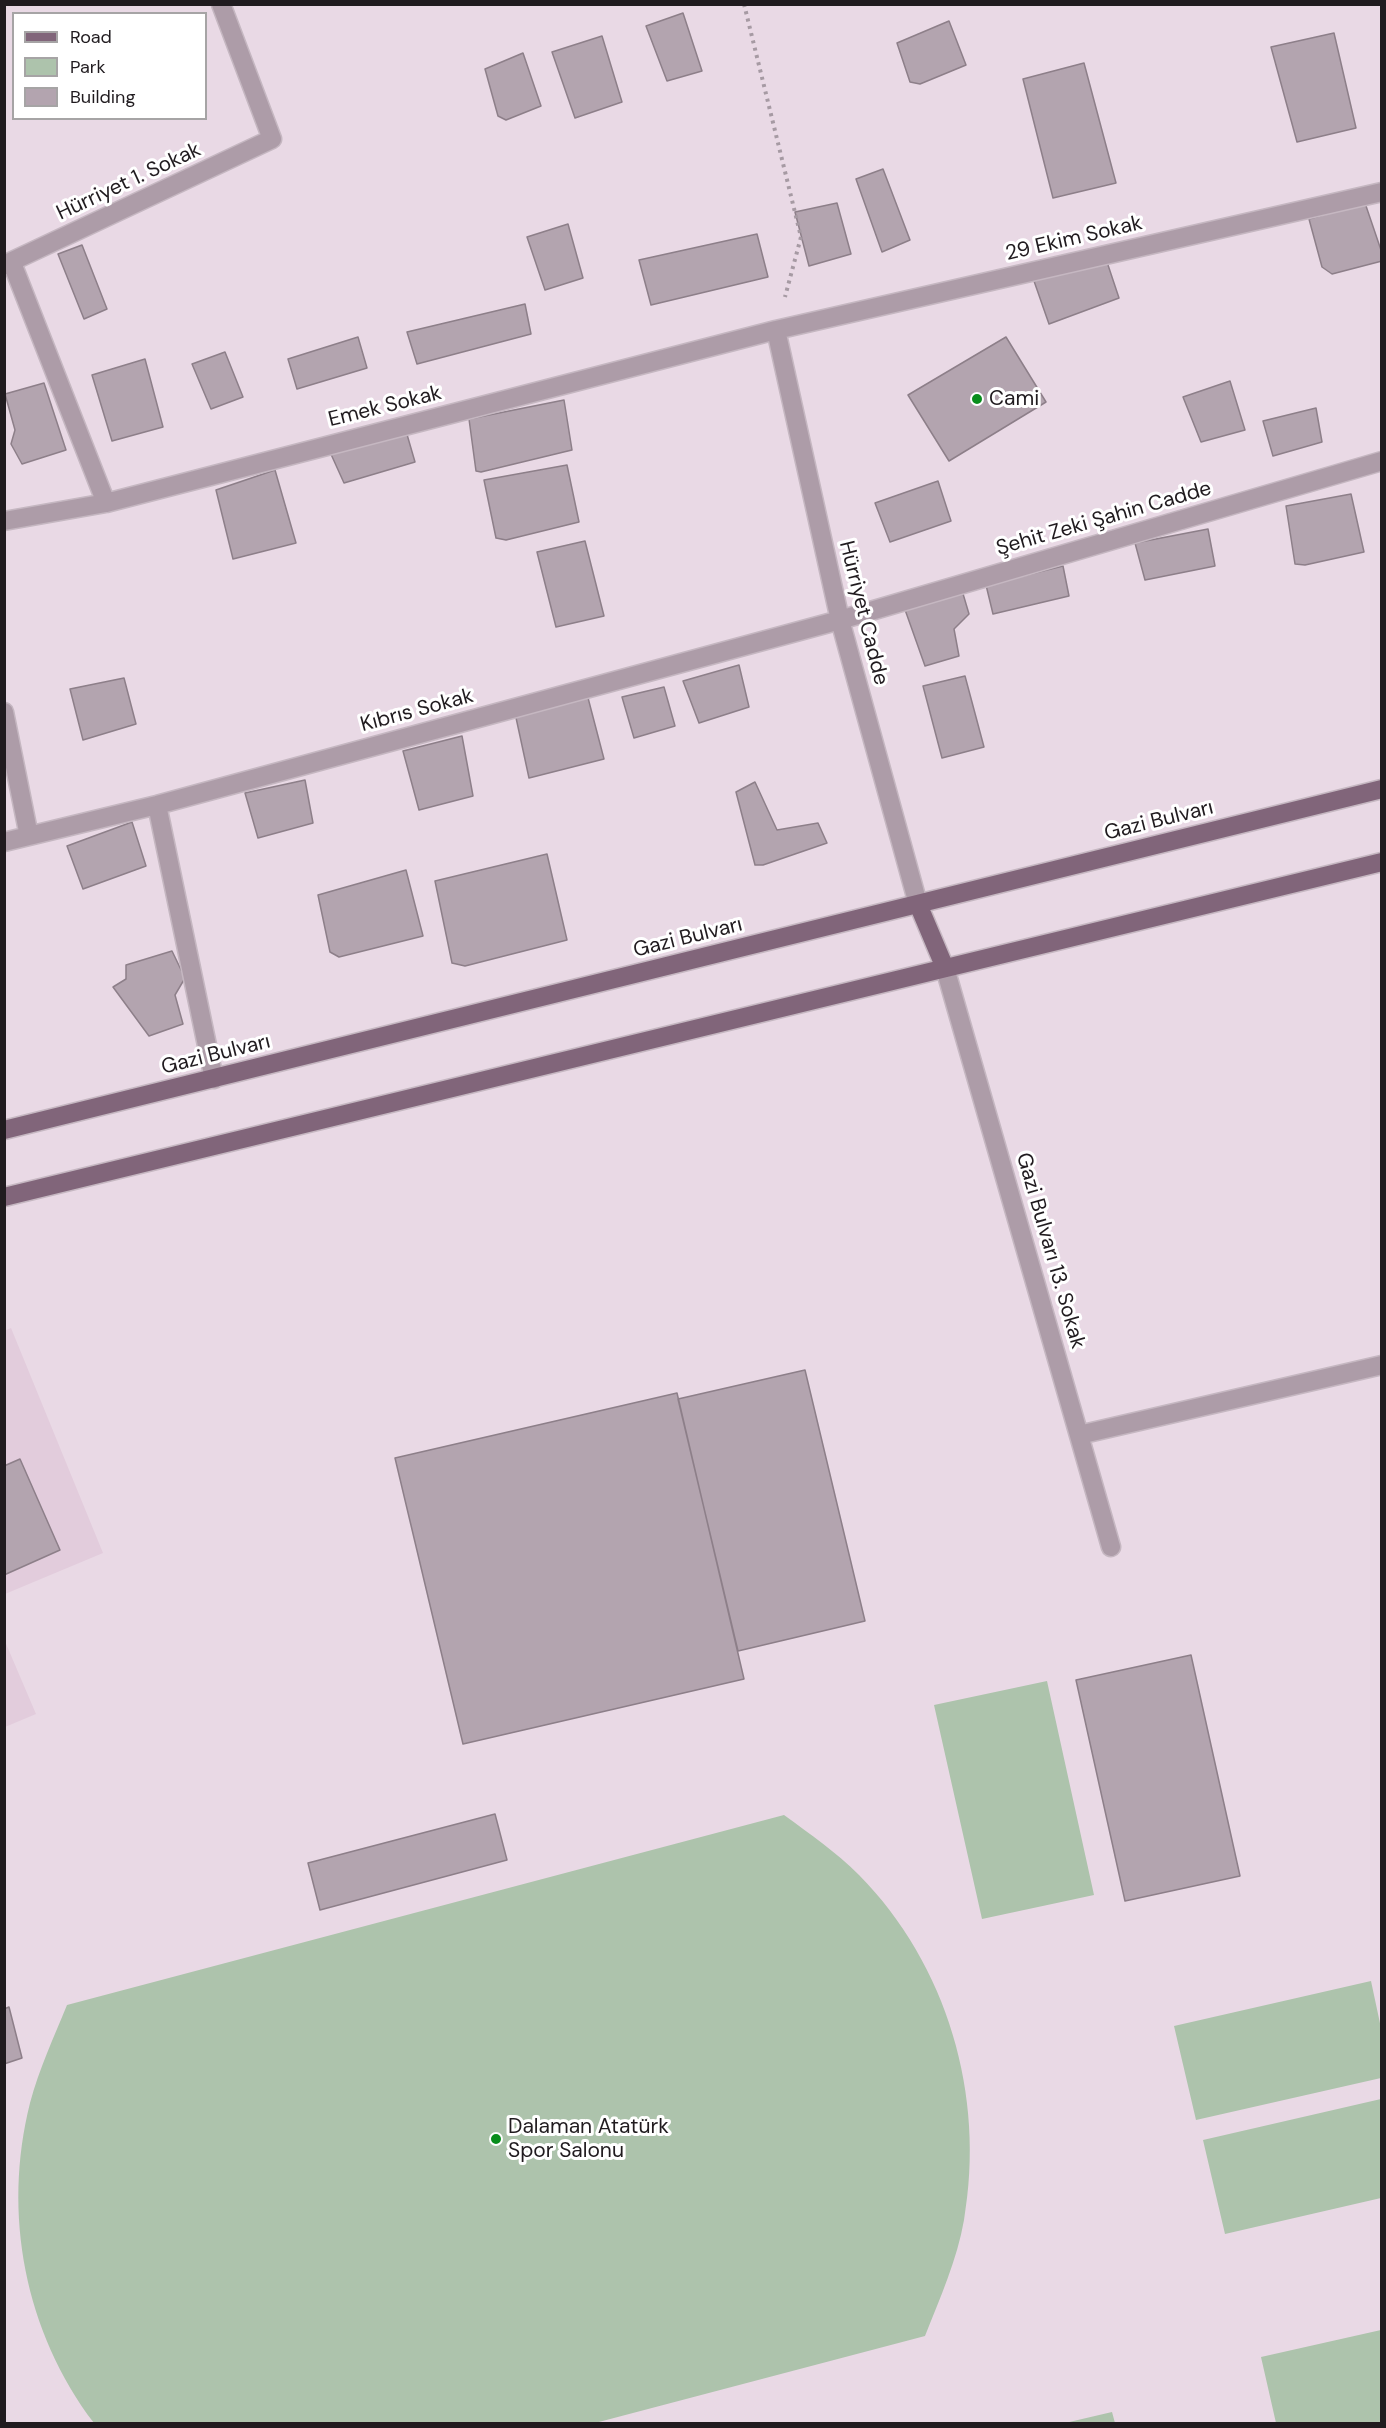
<!DOCTYPE html>
<html>
<head>
<meta charset="utf-8">
<style>
  body { margin:0 }
  #map { position:relative; width:1386px; height:2428px; overflow:hidden; background:#e9d9e5; font-family:"DM Sans",sans-serif }
  canvas { display:block }
  .frame { position:absolute; inset:0; border:6px solid #201b1f; pointer-events:none }
  .legend { position:absolute; left:12px; top:12px; width:195px; height:108px; box-sizing:border-box; background:#fff; border:2px solid #a6a4a5; margin:0; padding:8px 10px; list-style:none; font-size:18px; color:#201b1f }
  .legend li { display:flex; align-items:center; gap:12px; height:30px }
  .legend b { width:30px; border:2px solid #a6a4a5 }
</style>
</head>
<body>
<div id="map">
<canvas width="1386" height="2428"></canvas>
<div class="frame"></div>
<ul class="legend">
<li><b style="height:8px;background:#81657a"></b>Road</li>
<li><b style="height:16px;background:#adc3ac"></b>Park</li>
<li><b style="height:16px;background:#b3a4af"></b>Building</li>
</ul>
</div>
<script>
const ctx = document.querySelector('canvas').getContext('2d');
ctx.lineJoin = 'round';
function paint(path, color) { ctx.fillStyle = color; ctx.fill(path, 'evenodd'); }
function trace(path, color, width, dash) { ctx.strokeStyle = color; ctx.lineWidth = width; ctx.lineCap = dash ? 'butt' : 'round'; ctx.setLineDash(dash || []); ctx.stroke(path); }
function drawText(font, color, halo, rows, align = 'center') {
  ctx.font = font + ' "DM Sans",sans-serif'; ctx.lineWidth = 6; ctx.setLineDash([]); ctx.textBaseline = 'middle'; ctx.strokeStyle = halo; ctx.fillStyle = color; for (const [text, x, y, turn = 0] of rows) {
    ctx.save(); ctx.translate(x, y); ctx.rotate((+turn || 0) * Math.PI / 180); ctx.textAlign = isNaN(turn) ? turn : align; if (halo) ctx.strokeText(text, 0, 0); ctx.fillText(text, 0, 0); ctx.restore();
  }
}
const built = new Path2D(`
  M11,1328L103,1553L5,1594L4,1331Z
  M4,1639L36,1714L5,1727H4Z`);
const green = new Path2D(`
  M1047,1681L1094,1895L982,1919L934,1705Z
  M784,1815C810,1834 836,1852 859,1875C947,1964 986,2096 964,2220C957,2260 940,2298 925,2336L595,2423H94C25,2332 2,2214 30,2103C39,2069 54,2037 67,2005Z
  M1371,1981L1381,2028V2078L1196,2120L1174,2026Z
  M1381,2099V2198L1225,2234L1203,2140Z
  M1381,2330V2423H1276L1261,2357Z
  M1112,2412L1115,2423H1065Z`);
const building = new Path2D(`
  M683,13L702,71L667,81L646,26Z
  M949,21L966,65L920,84L910,82L897,43Z
  M1334,33L1356,128L1297,142L1271,47Z
  M602,36L622,102L575,118L552,52Z
  M523,53L541,106L506,120L498,116L485,69Z
  M1084,63L1116,183L1053,198L1023,79Z
  M883,169L910,240L882,252L856,179Z
  M837,203L851,254L809,266L795,212Z
  M1365,203L1382,253V261L1332,274L1322,267L1309,219Z
  M568,224L583,278L545,290L527,237Z
  M757,234L768,277L651,305L639,260Z
  M82,245L107,309L84,319L58,254Z
  M1105,256L1119,298L1049,324L1034,281Z
  M525,304L531,334L417,364L407,332Z
  M358,337L367,368L297,389L288,359Z
  M1006,337L1046,402L949,461L908,395Z
  M225,352L243,397L211,409L192,364Z
  M145,359L163,427L112,441L92,375Z
  M1230,381L1245,430L1201,442L1183,397Z
  M44,383L66,450L22,464L11,444L15,430L5,394Z
  M564,400L572,450L481,472L476,471L469,419Z
  M1316,408L1322,442L1273,456L1263,421Z
  M406,431L415,462L344,483L330,452Z
  M567,465L579,522L506,540L496,538L484,480Z
  M275,470L296,543L233,559L216,490Z
  M938,481L951,521L890,542L875,503Z
  M1351,494L1364,552L1305,565L1295,564L1286,506Z
  M1208,529L1215,566L1145,580L1135,543Z
  M585,541L604,616L556,627L537,552Z
  M1063,566L1069,596L993,614L986,585Z
  M961,587L969,614L954,629L959,656L925,666L903,604Z
  M739,665L749,707L699,723L683,681Z
  M965,676L984,747L942,758L923,686Z
  M124,678L136,724L83,740L70,689Z
  M664,687L675,726L634,738L622,697Z
  M587,694L604,759L529,778L515,713Z
  M462,736L473,796L419,810L403,751Z
  M305,780L313,823L258,838L245,793Z
  M755,782L777,830L818,823L827,843L763,865H755L736,792Z
  M132,822L146,866L83,889L67,846Z
  M547,854L567,940L465,966L452,963L435,881Z
  M406,870L423,936L339,957L330,952L318,895Z
  M172,951L185,978L175,995L183,1024L149,1036L113,987L126,979V965Z
  M805,1370L865,1621L738,1651L678,1399Z
  M677,1393L744,1679L463,1744L395,1458Z
  M20,1459L60,1550L4,1575V1466Z
  M1191,1655L1240,1876L1125,1901L1076,1680Z
  M495,1814L507,1860L320,1910L308,1863Z
  M9,2007L22,2058L4,2064V2009Z`);
const path = new Path2D(`
  M744,4L801,237L785,297`);
const lane = new Path2D(`
  M945,968L1111,1547
  M1079,1435L1382,1365`);
const street = new Path2D(`
  M12,263L106,503
  M4,265L272,139L221,4
  M776,330L840,620L918,904
  M4,521L106,503L776,330L1382,192
  M4,712L29,836
  M157,805L214,1079
  M4,842L157,805L840,620L1382,461`);
const primary = new Path2D(`
  M918,904L945,968
  M4,1130L1382,789
  M4,1197L1382,862`);
const markers = [
  [977,399,6,"#088d1c"],
  [496,2139,6,"#088d1c"]
];
const streetNames = [
  ["Hürriyet 1. Sokak",129,182,-25],
  ["29 Ekim Sokak",1074,239,-13],
  ["Emek Sokak",385,407,-14],
  ["Şehit Zeki Şahin Cadde",1104,519,-16],
  ["Hürriyet Cadde",863,613,76],
  ["Kıbrıs Sokak",417,711,-15],
  ["Gazi Bulvarı",1159,821,-14],
  ["Gazi Bulvarı",688,938,-14],
  ["Gazi Bulvarı",216,1055,-14],
  ["Gazi Bulvarı 13. Sokak",1050,1251,74]
];
const poiNames = [
  ["Cami",989,399],
  ["Dalaman Atatürk",508,2127],
  ["Spor Salonu",508,2151]
];
paint(built, '#e2ccdc');
paint(green, '#adc3ac');
paint(building, '#b3a4af');
trace(building, '#8d7f89', 1.5);
trace(lane, '#c5b7c1', 21);
trace(street, '#c5b7c1', 21);
trace(primary, '#c5b7c1', 21);
trace(path, '#a69aa3', 4, [3, 4.5]);
trace(lane, '#ad9ca8', 18);
trace(street, '#ad9ca8', 18);
trace(primary, '#81657a', 18);
for (const [x, y, r, color] of markers) { const dot = new Path2D(); dot.arc(x, y, r, 0, 2 * Math.PI); ctx.fillStyle = color; ctx.fill(dot); trace(dot, '#fff', 2); }
drawText('21px', '#201b1f', '#fff', streetNames);
drawText('21px', '#201b1f', '#fff', poiNames, 'left');
</script>
</body>
</html>
